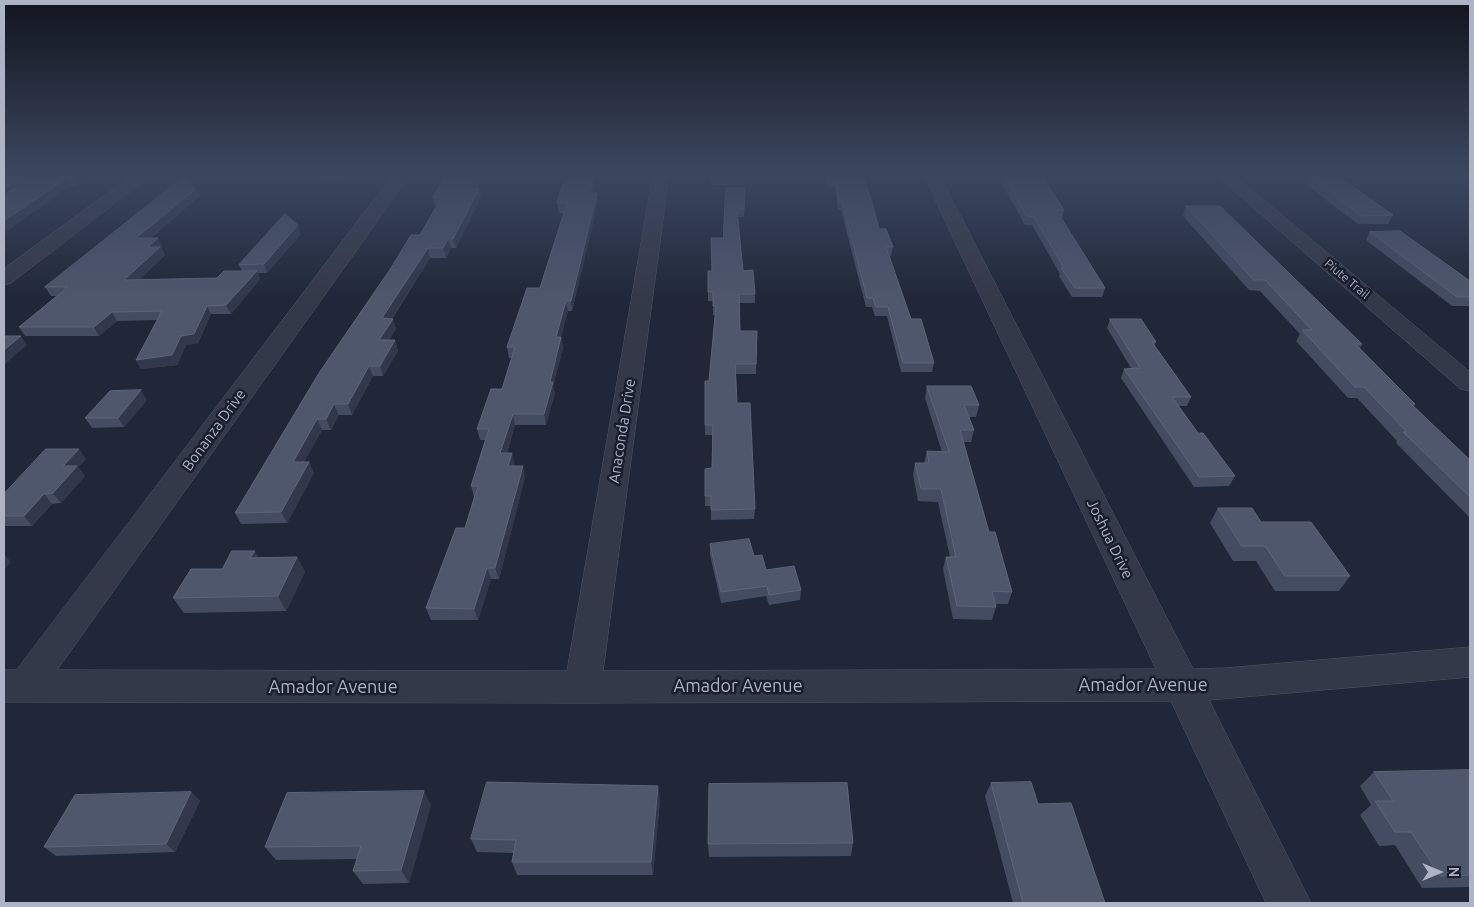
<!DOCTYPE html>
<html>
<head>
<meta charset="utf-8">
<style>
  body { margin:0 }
  #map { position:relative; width:1474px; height:907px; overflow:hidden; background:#202739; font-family:Ubuntu,sans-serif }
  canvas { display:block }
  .frame { position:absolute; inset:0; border:5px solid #aeb3c6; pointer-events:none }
  .north { position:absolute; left:1414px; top:847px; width:50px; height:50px; -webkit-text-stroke:4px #191e2e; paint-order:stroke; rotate:90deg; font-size:14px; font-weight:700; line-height:20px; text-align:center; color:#aeb3c6 }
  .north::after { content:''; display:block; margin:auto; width:18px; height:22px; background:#aeb3c6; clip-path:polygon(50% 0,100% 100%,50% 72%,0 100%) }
</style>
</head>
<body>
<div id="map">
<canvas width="1474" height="907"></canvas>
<div class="frame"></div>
<div class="north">N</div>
</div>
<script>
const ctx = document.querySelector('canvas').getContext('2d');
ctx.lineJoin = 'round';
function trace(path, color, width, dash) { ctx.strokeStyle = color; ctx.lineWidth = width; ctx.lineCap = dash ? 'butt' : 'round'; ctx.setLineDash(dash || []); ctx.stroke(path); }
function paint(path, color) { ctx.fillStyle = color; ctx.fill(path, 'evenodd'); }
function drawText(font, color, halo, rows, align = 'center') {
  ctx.font = font + ' Ubuntu,sans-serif'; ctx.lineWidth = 5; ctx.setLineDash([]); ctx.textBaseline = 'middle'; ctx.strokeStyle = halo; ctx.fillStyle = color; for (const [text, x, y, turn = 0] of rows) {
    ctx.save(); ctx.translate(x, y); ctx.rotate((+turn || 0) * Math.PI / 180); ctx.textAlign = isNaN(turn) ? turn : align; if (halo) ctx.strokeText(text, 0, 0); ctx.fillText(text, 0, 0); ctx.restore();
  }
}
const minor = new Path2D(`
  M134,174H153L11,283L4,285V269Z
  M394,174H411L57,670L567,671L653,174H669L603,671L1156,669L923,174H939L1193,669L1226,668L1470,647V677L1209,700L1311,903H1266L1171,701L583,703L4,702V670H16Z
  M1215,174H1233L1470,372V391L1461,389Z`);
const wall = new Path2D(`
  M4,174H95L77,186H70L4,233V195L13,188L4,189Z
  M316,174H351L347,180H318Z
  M447,174H484L477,189H479L481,197L456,248H451L446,258H430L392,319L396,329L389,340H395L398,351L383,376H373L352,415H339L331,430H322L304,462H309L314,473L287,523L241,524L235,513L420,235L437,206H435L433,197Z
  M567,174H597L593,193H597L598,202L572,311H568L561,337L563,348L553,386L555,393L546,425H515L507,453L515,465L514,466L525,477L499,579H491L478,620H431L426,608L465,528L474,497L471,486L485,440H480L477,429L502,389L512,358H509L507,347L540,288L564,213H559L557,203Z
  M710,174H743V185H710Z
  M825,174H862L879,229L893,247L891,256H889L911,319L934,363L932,372H901L887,316H875L872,307H866L841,210H838L835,186H827Z
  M1004,176L1064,210L1062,218H1061L1105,288L1102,297H1072L1059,276L1060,274L1032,225H1025L1002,184Z
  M1309,176L1393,215L1388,224H1358L1305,184Z
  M745,188L744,217H737L743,271L755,294V303H739L740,331H757L756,374H736L737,403L755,509L754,519L711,520V506H705V496L712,468V435H705V425L715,315H713V301H708V292L712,271Z
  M196,189L200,196L151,238L162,246L161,248L165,255L139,280L217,278L242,271L239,265L301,234L267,273H258L260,279L231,314H211L198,343L186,345L177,365L141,369L136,360L158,320L117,321L99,336H25L19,327L57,296H51L45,287Z
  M1186,206L1362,344L1360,348L1415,404L1414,406L1470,460V518L1396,443L1397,441L1357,398H1348L1296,341L1300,334L1260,291L1249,290L1183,216Z
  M1370,232L1470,281V306H1452L1366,240Z
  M1110,319L1156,342L1154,346L1191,397L1187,406H1179L1198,433L1235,476L1229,486L1194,487L1121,378L1124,369L1131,368L1107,328Z
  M927,386L979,405L976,417H969L974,430L971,442H963L989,532L1012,592L1008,604H995L996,607L992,620L953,619L943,569L946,557H950L938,502L918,501L913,475L915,463H924L927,451L942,452L925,398Z
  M147,400L124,427L92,428L85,418Z
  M86,459L78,467L85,476L61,503L52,504L32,526H4V494Z
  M1218,508L1261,522L1350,576L1339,591H1275L1256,561H1233L1210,523Z
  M710,544L754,556L766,570L801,590L800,600L769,605L766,596L721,603L710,555Z
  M297,557L305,572L286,611L184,613L173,598L222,569L259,558Z
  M1470,770V887L1422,888L1395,845L1379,846L1360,815L1371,805L1360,786L1374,772Z
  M991,783L1038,804L1105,903H1013L985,796Z
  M191,792L200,801L175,852L56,856L44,847Z
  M660,800L653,875H517L512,862L513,853L477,852L471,839Z
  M431,805L409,883L363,884L353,871L357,859L276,860L265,847Z
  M853,843L851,856L709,857L708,844Z`);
const shadedWall = new Path2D(`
  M79,174H95L77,186L73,179Z
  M345,174H351L347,180Z
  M478,174H484L472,198L470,189Z
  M594,174H597L591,202L590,193Z
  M66,179L70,186L4,233V221Z
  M196,189L200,196L141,247L136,238Z
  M479,189L481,197L456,248L453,239Z
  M597,193L598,202L572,311L571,301Z
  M298,225L301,234L267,273L264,264Z
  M158,238L162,246L161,248L165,255L129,289L124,280L148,247Z
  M448,239L451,248L446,258L443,248Z
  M428,248L430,258L385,329L382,318Z
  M257,271L260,279L231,314L226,305Z
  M566,301L568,311L558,348L556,337Z
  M207,306L211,314L198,343L186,345L177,365L141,369L136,360L181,336Z
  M112,312L117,321L99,336L94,327Z
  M393,319L396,329L383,350L379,340Z
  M21,336L27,345L4,365V350Z
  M561,337L563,348L553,386L555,393L546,425L544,414L550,382Z
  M395,340L398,351L383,376L380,366Z
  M369,366L373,376L352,415L348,404Z
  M141,390L147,400L124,427L118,418Z
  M334,404L339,415L331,430L326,419Z
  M513,414L515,425L503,465L500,453Z
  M317,419L322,430L298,473L293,462Z
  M79,449L86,459L78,467L85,476L61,503L53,493L63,466Z
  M512,453L515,465L511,478L508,466Z
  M309,462L314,473L287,523L281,512Z
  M523,466L525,477L499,579L495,568Z
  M44,494L52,504L32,526L24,516Z
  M255,551L263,565L250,558Z
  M4,554L11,562L4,570Z
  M297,557L305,572L286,611L278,596Z
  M487,568L491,579L478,620L474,609Z
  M658,786L660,800L653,875L651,862Z
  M424,791L431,805L409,883L401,870Z
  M191,792L200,801L175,852L166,844Z`);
const building = new Path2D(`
  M4,174H79L73,179H66L4,221V195L26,181H4Z
  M447,174H478L470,189H479L453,239H448L443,248H428L382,318L393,319L379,340H395L380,366H369L348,404H334L326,419H317L293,462H309L281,512L235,513L319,373L391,268L411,235H420L442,197H433Z
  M567,174H594L590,193H597L571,301H566L556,337H561L550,382H553L544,414H513L500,453H512L508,466H523L495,568H487L474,609L426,608L456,528H465L478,486H471L489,429H477L491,389H502L515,347H507L527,288H540L567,203H557Z
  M710,174H743V177L710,178Z
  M827,174H862L871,199L879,229H886L893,247H886L911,319H921L934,363H903L888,307H876L873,298H867L842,202H839L835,179H828Z
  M185,176L196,189L136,238H158L148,247H160L124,280L217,278L224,271H257L226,305L207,306L194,334L181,336L172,355L136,360L162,311L112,312L94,327H19L68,287H45Z
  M1004,176H1042L1064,210H1057L1061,216H1060L1105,288H1075L1061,268H1064L1034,217L1027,216Z
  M1309,176L1339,177L1393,215L1362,216Z
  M726,188H745L744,209H737L743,271L753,270L755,294H739L740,331H757L756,364H735L737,403H750L755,509L711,510V496H705V469L712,468L713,425H705V381H709L716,306H713V292H708V271H712L711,238H723Z
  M1186,206H1220L1362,344H1355L1415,404H1411L1470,460V497L1403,432H1407L1364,387H1355L1302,330H1312L1265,280H1254Z
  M285,214L298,225L264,264L239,265Z
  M1400,231L1470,281V297H1457L1370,232Z
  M1110,319H1141L1156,342H1152L1191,397H1172L1198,433H1203L1235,476L1199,477L1124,369L1140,368Z
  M4,336H21L4,350Z
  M927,386H971L979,405H964L974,430H960L989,532H995L1012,592L992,591L996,607L957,606L946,557H956L941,489H921L915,463H929L927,451L949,452Z
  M141,390L118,418H85L110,391Z
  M46,449H79L63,466H77L53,493L44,494L24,516H4V494Z
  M1218,508H1252L1261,522H1311L1350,576H1285L1265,546H1242Z
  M749,539L754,556L762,555L766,570L794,566L801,590L769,595L767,586L721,592L710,544Z
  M232,551H255L250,558L297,557L278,596L173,598L191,569H222Z
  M1470,770V875L1440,876L1411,832H1395L1375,801H1393L1374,772Z
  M487,782L658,786L651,862H512L516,840L471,839Z
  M1031,782L1038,804L1071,803L1105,903H1023L991,783Z
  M847,783L853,843L708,844L709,784Z
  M424,791L401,870L353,871L361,846L265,847L287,793Z
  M191,792L166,844L44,847L75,795Z`);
const farStreetnames = [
  ["Piute Trail",1347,279,40]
];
const streetNames = [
  ["Bonanza Drive",214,430,-54],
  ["Anaconda Drive",622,431,-81],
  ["Joshua Drive",1110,539,64]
];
const nearStreetnames = [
  ["Amador Avenue",1143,685],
  ["Amador Avenue",738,686],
  ["Amador Avenue",333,687]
];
trace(minor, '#515667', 1);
paint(minor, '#343949');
paint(wall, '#444c61');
paint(shadedWall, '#31384c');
paint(building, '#4f576c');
trace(building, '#5e657a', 1);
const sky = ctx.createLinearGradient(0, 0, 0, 301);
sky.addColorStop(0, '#12151f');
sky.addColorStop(0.58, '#3c475f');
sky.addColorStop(1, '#3c475f00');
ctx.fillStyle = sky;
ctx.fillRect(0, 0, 1474, 301);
drawText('12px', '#aeb3c6', '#191e2e', farStreetnames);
drawText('15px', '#aeb3c6', '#191e2e', streetNames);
drawText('18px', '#aeb3c6', '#191e2e', nearStreetnames);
</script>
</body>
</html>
